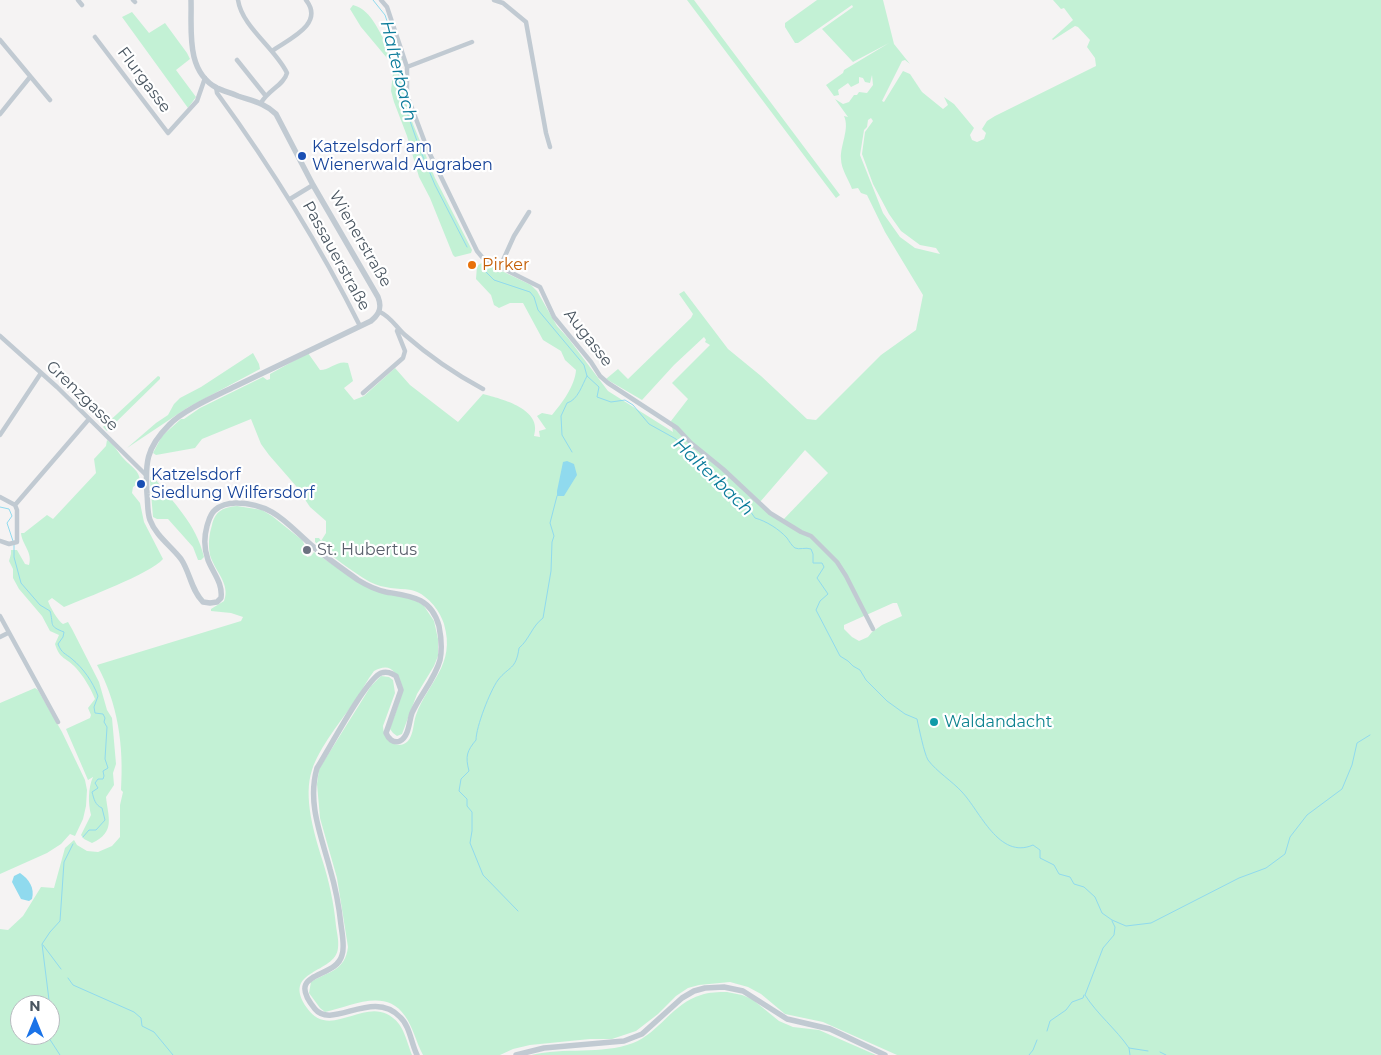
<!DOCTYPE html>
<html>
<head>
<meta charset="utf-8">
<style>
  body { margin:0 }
  #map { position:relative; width:1381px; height:1055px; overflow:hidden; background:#f5f3f3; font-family:Montserrat,sans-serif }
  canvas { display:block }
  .north { position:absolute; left:10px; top:995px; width:50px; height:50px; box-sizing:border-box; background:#fff; border:1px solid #b7bbc0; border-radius:50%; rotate:0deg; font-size:14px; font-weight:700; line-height:20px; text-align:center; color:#4a5661 }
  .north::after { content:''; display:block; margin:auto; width:18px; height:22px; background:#1a73e8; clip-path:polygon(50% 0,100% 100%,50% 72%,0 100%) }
</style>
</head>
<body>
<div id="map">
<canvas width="1381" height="1055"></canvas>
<div class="north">N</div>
</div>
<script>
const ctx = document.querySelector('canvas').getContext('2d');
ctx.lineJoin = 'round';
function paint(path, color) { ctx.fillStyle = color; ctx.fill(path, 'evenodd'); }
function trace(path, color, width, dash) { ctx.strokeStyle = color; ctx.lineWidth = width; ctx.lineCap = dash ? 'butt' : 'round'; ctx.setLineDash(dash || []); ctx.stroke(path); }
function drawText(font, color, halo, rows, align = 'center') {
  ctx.font = font + ' Montserrat,sans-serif'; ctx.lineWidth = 4.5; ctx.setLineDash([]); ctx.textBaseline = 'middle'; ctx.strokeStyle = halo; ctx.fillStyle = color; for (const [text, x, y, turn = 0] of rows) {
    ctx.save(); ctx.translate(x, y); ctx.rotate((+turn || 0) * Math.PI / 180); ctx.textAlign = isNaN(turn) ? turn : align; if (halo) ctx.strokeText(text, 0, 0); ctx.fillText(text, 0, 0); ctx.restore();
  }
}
const green = new Path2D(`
  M687,0H694L840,195L836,198Z
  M817,0H883L894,44L910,64L905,60L902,61L882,101L884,102L903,71L910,74L922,92L943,109L948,105L944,97L954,104L974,128L970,135L972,140L977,142L984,139L986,133L982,129L987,121L995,116L1096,66L1095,58L1087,47L1090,40L1078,27L1075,26L1053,40L1052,39L1073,20L1064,8L1061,9L1053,0H1381V1055H897L823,1022L785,1014L761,994L748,987L730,982L699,985L688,988L676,996L658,1014L636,1031L612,1039H590L530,1045L513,1049L500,1055H423C416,1042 413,1027 405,1016C385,987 351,1007 325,1012L320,1008L309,993L311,982C329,971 345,971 348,947L337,878L320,818L317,784L319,769L371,686L381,676L389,677L393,680L395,693L383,726C383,740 398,751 408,741C414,734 413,723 416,715C428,682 456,665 444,624C440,610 426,593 411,590C397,588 384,589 370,582C351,571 332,556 315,542V538H319L321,541L326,533V521L310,507L296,486L269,455L261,444L251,419L202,439L195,448L156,455L153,453L162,436L181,419H184L200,408L263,377L267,380L270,379V374L308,353L320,370C330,370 337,360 348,363L353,381L344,388L354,400L364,396L395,368L410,385L458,422L483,394C502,399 543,409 534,436L540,437L539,431L546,429L537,416L542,413L552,415C562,403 575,386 576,370L565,360L561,351L543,340L523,303H510L499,308L494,305L491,295L476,279L477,266L483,262L531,285L537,291L557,326L568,338L608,391L673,432L671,421L688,399L672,383L710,345L705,342L706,340L704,337L674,365L642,400L606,379L618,369L628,379L691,318L693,314L679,294L684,291L728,349L761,376L807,419L816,420L881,355L916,330L923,295L885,232L867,195L861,193L858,188L852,189C849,180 841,169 841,159C840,145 850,129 844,116L848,117L835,99L843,104L849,102L854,95H857L859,92L867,93L873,85L872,75L870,83L865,82L863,78L859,77V83L851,87L848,83L838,90L839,95L834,96L826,85L843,73L844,70L889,43L853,62L822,29L853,7L852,5L798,43H795L785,27V23ZM871,118L873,121L865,132L862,154L873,184L889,214L901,231L920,245L936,248L940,254L915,248L900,237L883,213L860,155L864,130L867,127L868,120ZM805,450L828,473L782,521L760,502ZM893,603H897L902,616L882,625L872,632L868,637L859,641L852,637L844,629V625Z
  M353,5C373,10 380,36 391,51L398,52L402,60V87L411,119L435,178L472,250L471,253L455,257L453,255L430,198L419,177L407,136L394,102L391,91L393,73L392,64L361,27L350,9Z
  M132,12L149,33L165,23L187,53L190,59L176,70L196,97L188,108L122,17Z
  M253,353L259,364L260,369L187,408L127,448L156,423L168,415L174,404L180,398L201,387Z
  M158,376L160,377V379L107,431L103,427Z
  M107,440C115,445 118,453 124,459C130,466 140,470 140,482L133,487L132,493L140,503L144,522L163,559C150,574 85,598 64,607L52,598L48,601C50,607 58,621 63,624L68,622L72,629L99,682L107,710L112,718L116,764L113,773L114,785L106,797C108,817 116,832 92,843L84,839L81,835L91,815C88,803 88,788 93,777L88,780L66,729L90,718L91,715L88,708L95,699C90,687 84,677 76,668C66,657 60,660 55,644L59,635L50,631L42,616L19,589L13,578V569L9,561L11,554V550H17L25,564L29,565C33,552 22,545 21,533H24L47,515L53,519L96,473L94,459L106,446Z
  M153,476C173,503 196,523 204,557L201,560H198L193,547L168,519H157L153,517L150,481V477Z
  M237,506L262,510L272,516L302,540C306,545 304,551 307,557L311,556L314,552L363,585L414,599L424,606L434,621L438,639V656L434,666L417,694L402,734L397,736L393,733L390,729C395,712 409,688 395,673C389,665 382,667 374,671C367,680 362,690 356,700C342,719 319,748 312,770C303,797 314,833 322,859C329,881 334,903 336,926C337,933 339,941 338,948C336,974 280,969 307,1008C332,1044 370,988 399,1024C405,1032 408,1045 412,1055H0V929L8,930L23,916L41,887L54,888L65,848L74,840L77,845L87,851L98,852L112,846L120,837V805L123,792L121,790C124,746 118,703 97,665L241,621L243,617L231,613L211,611V609L224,601C231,584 214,570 210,555C208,544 209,535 212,525C215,511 224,507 237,506ZM20,1005H50V1035H20Z
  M35,688L38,690L62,732L85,780L87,790L86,806L83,819L75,836L70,834L61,844L47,853L0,874V703Z
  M727,992L742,995L752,999L779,1021L793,1027L819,1030L876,1055H531C564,1047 601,1055 633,1043C659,1033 673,1003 701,995C709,992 719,992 727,992Z`);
const water = new Path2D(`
  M567,461L574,464L577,475L564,496H557V491L563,462Z
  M20,873C29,879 35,888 32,899L29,901L21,899L12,882L14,876Z`);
const stream = new Path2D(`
  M373,0L385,15L396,48L401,95L418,144
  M421,152L435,185L467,247
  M484,270L494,280L530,292L534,297L538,310L584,365L587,376L599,387L597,397L611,402L625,400L633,405L649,424L676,439L688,454L712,475L716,483L728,488L741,506L748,508L755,518C766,521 779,529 787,538C789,541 792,546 795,548C799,550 806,547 811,549L813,554V563H822L824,567L817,578L828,594L820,601L816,610L840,656L848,661L853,666L860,670L866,680L887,701L905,714L917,719C919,728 924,753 928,760C937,772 952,781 962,792C980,811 999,860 1033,845L1040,850V858L1054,865L1059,874L1070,877L1074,884L1084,887L1095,897L1102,913L1112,920L1126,926L1151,923L1239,878L1266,868L1285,854L1290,837L1307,815L1342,789L1352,765L1357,743L1370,735
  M572,452L562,435L561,416L567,403C578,400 582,385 587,376
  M0,507L9,509L12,516L7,523L13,541
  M14,545V557L21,583L40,605L50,611C54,625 48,626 64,632L63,637L58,644C62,654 65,653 72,659C83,668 93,682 98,696L94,707L95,713L103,714L105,718L104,722L107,727L105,759L108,768L103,771L104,776L103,779H98L95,783L98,788L92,792C94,799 95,805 102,808L105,820L96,830H89L83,837
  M518,911L483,875L470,843L472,831V812L467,806V799L459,791L461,779L469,771C465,756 467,751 476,740C476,727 490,691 498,680C509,666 516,670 519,648C529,640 532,626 543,618L551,571L552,542L554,536L550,523L557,496
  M1112,921L1115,927L1114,935L1103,948L1085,995C1097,1014 1116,1029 1129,1048L1148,1051
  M43,945L61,969
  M68,978L73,985L134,1012L141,1018L142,1026L154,1032L173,1055
  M47,1005L49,1000L42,944L50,932L60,921L64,862L73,844
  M1047,1031L1050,1021L1066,1010L1072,1002L1083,998L1084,995
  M47,1035L60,1055
  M1129,1048L1130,1055
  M1160,1052L1166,1055
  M1029,1055L1033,1050L1037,1040`);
const minor = new Path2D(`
  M78,0L82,5
  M133,0L135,2
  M238,0C242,27 275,48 287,73C284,85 268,90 261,103
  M381,0L387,7L407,67V95L427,148L477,251L482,257L500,267L540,287L554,317L591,362L600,376L608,383L677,428L691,443L723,469L770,513L801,532L811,536L837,562L846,576L873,629
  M494,0L503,3L526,22L546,133L550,147
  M95,37L168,133L197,101L205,78
  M0,40L50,100
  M272,51C289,39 325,24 306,0
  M237,60L265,95
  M407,67L472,42
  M216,87L217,93C271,167 319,244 360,326
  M0,114L30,77
  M290,199L313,185
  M500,267L514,236L529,212
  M380,312C391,317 396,327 405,335C429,356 455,374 483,389
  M0,336L57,387L146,475
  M363,393L403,358L405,351L397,331L398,329
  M0,435L41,373
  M0,497L15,505L17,510V542L9,544L0,541
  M15,505L89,419
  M0,616L58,722
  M0,637L8,633`);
const tertiary = new Path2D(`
  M191,0C192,29 185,71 217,88C223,91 231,93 238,96C252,101 265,103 276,114L313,185L378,297C382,307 380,314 371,321C327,342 282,364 238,385C218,395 183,410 169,425C146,448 145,463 147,494C148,503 147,512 150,520C156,536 171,546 181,559C190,572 191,590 203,602L210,603L217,602L221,598C223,583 213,573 208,560C204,549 204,537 207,526C209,520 210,514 215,510C221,505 229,503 236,503C275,503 289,527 316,549C330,560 344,570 358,580C366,585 377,590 386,592C410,596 431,597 439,626C441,636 442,650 440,660C435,679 420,695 412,713C409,721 409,737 400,741C393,744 388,738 386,733L401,690L396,676C391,673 387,671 381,673C366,679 328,751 317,768C307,803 321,835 330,869C335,886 339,906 341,925C342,933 345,947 342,955C336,980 283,970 315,1009C332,1030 373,988 400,1017C410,1026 411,1043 417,1055
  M516,1055L544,1048L624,1041L642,1034L682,998L694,991L705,988L724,987L743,991L787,1019L830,1029L885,1055`);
const markers = [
  [302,156,5,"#1a4fb4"],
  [472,265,5,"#e8710a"],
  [141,484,5,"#1a4fb4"],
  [307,550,5,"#6b7280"],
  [934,722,5,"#0f9aa8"]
];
const streetNames = [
  ["Flurgasse",144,80,53],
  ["Wienerstraße",360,239,60],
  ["Passauerstraße",336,256,61],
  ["Augasse",588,338,52],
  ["Grenzgasse",82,396,44]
];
const transitNames = [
  ["Katzelsdorf am",312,147],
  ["Wienerwald Augraben",312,165],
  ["Katzelsdorf",151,475],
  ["Siedlung Wilfersdorf",151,493]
];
const foodNames = [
  ["Pirker",482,265]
];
const worshipNames = [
  ["St. Hubertus",317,550]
];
const cultureNames = [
  ["Waldandacht",944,722]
];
const waterNames = [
  ["Halterbach",398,71,76],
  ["Halterbach",713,477,44]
];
paint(green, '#c3f1d5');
paint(water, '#90daee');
trace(stream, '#90daee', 1);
trace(minor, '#c1cad2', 4.5);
trace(tertiary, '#c1cad2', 5.5);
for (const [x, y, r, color] of markers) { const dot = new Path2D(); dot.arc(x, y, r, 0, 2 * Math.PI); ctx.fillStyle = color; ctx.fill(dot); trace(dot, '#fff', 2); }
drawText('16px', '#4a5661', '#fff', streetNames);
drawText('16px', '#164399', '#fff', transitNames, 'left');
drawText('16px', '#c56008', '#fff', foodNames, 'left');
drawText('16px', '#5b616d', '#fff', worshipNames, 'left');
drawText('16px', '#0d838f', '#fff', cultureNames, 'left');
drawText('italic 18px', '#0c7c9b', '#fff', waterNames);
</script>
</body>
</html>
